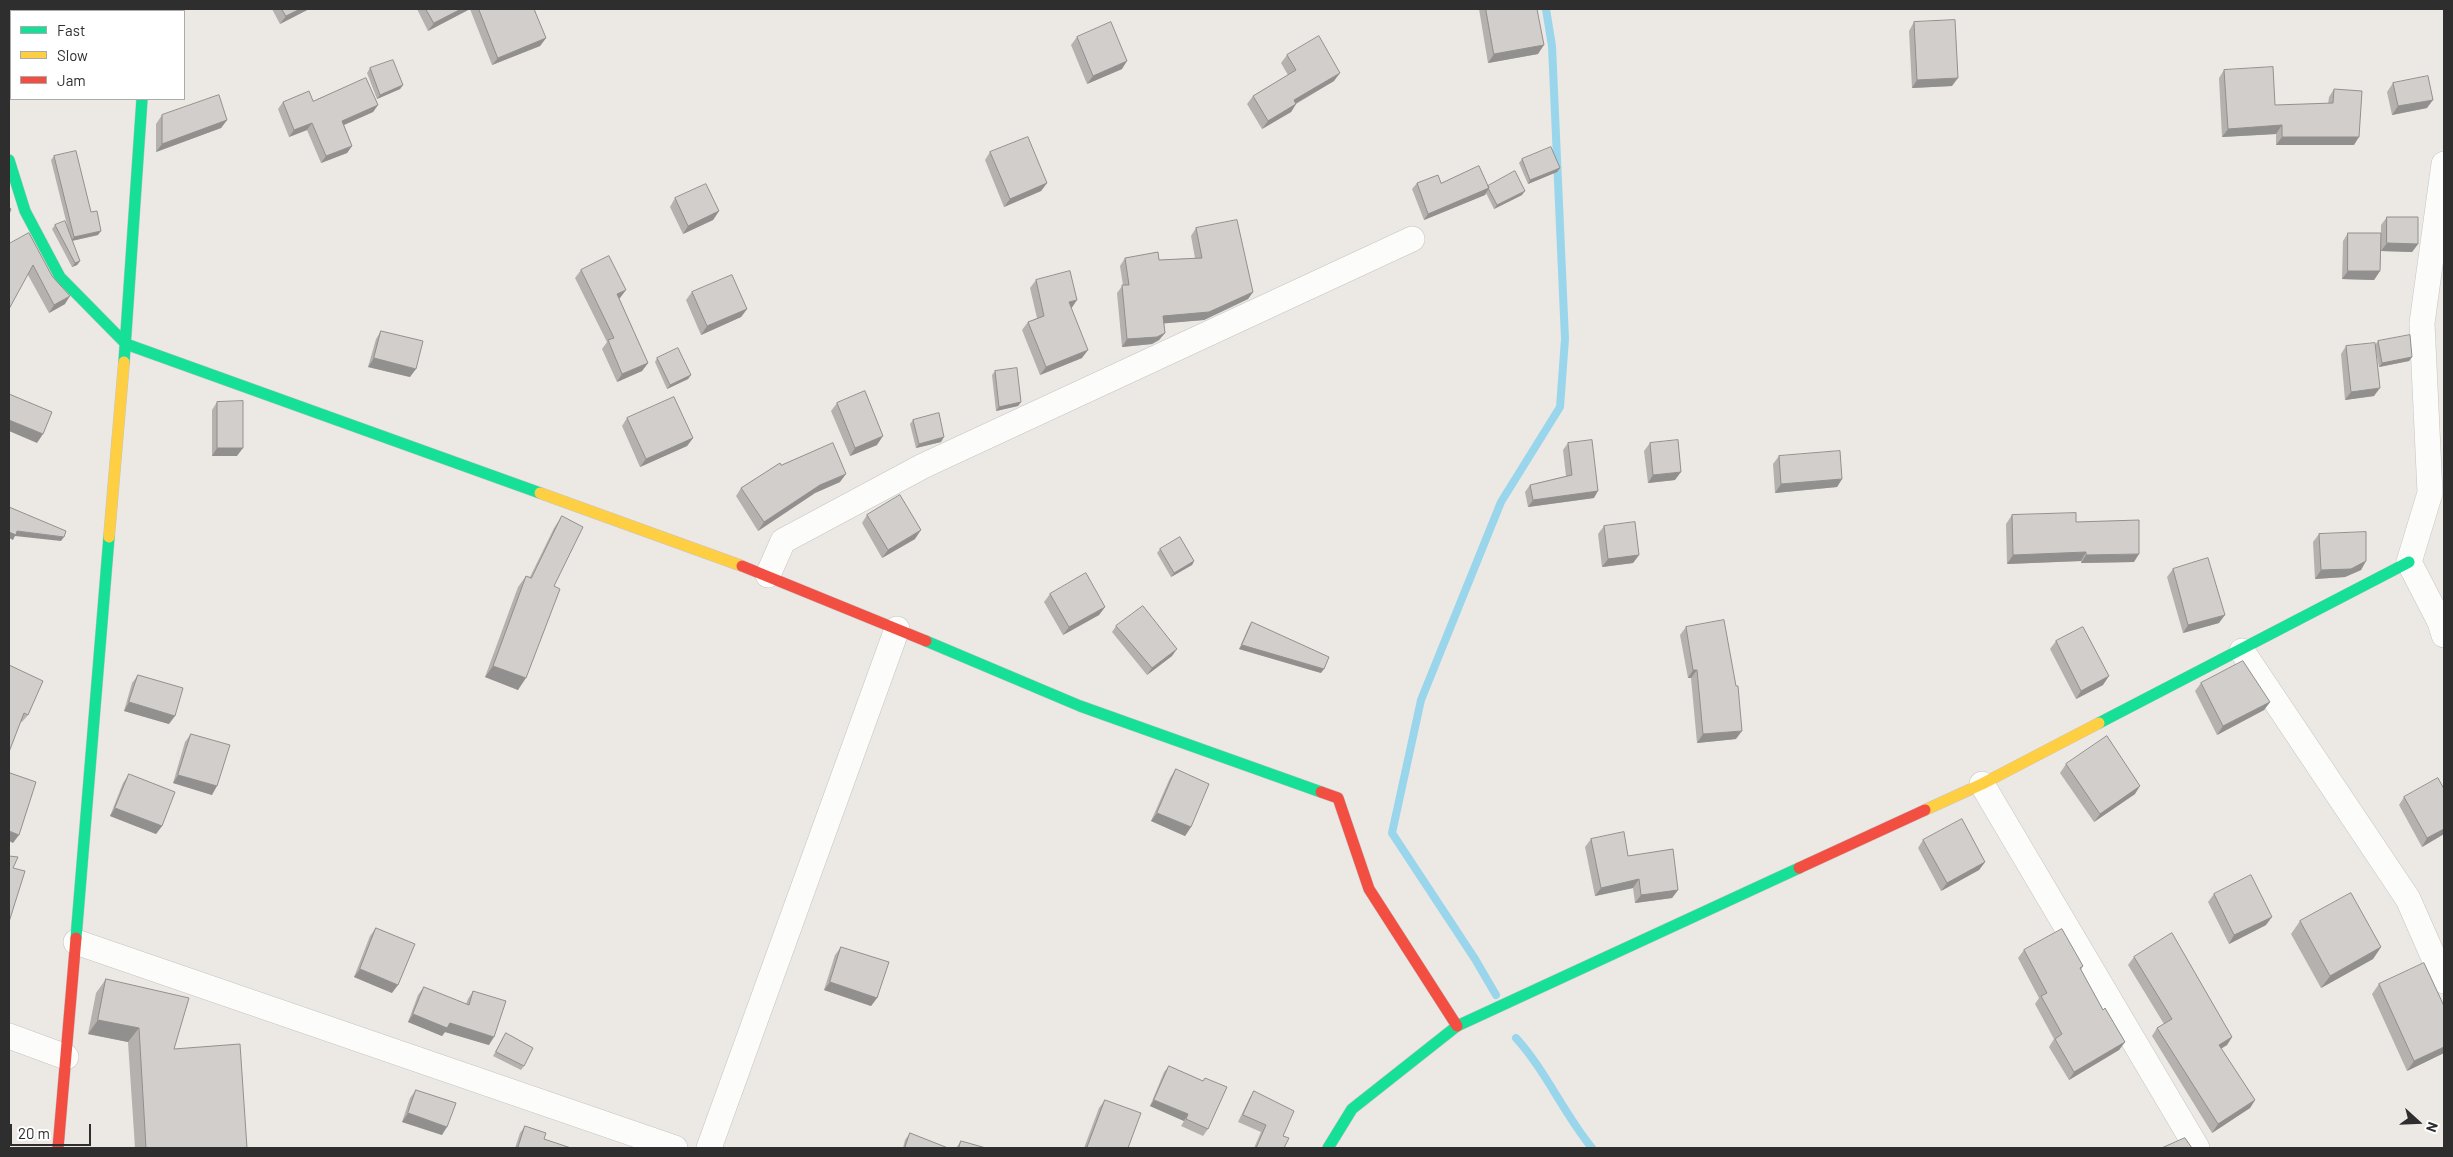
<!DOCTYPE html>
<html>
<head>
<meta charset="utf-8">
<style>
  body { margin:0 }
  #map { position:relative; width:2453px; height:1157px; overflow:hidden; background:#ece8e4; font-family:Barlow,sans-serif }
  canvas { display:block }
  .frame { position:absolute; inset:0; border:10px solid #2e2e2e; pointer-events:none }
  .legend { position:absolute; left:10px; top:10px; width:175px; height:90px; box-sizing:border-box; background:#fff; border:1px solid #ababab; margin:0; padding:6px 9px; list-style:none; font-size:15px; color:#2e2e2e }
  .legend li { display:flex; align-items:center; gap:10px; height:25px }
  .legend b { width:25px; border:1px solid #ababab }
  .north { position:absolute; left:2393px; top:1097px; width:50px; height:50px; -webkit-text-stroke:4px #fff; paint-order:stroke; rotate:110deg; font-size:14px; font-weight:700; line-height:20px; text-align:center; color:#2e2e2e }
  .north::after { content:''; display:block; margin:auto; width:18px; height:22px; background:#2e2e2e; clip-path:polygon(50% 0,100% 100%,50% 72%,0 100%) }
  .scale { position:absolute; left:10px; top:1124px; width:81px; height:22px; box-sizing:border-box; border:2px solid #2e2e2e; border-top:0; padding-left:6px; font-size:15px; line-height:18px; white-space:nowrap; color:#2e2e2e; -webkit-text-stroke:4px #fff; paint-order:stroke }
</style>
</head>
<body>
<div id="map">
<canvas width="2453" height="1157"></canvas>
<div class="frame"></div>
<ul class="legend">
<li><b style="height:6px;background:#16e098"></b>Fast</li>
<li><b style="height:6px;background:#ffcf43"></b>Slow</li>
<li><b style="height:6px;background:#f24e42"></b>Jam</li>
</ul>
<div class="north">N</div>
<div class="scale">20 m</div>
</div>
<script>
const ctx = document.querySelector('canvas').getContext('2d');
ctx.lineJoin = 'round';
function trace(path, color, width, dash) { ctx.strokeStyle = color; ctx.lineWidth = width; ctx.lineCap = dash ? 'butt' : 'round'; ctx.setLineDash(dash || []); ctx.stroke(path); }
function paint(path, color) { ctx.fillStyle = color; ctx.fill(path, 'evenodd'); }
const stream = new Path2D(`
  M1496,995L1475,959L1392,833L1421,700L1501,502L1560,407L1565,339L1552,46L1546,9
  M1516,1038C1546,1071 1564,1114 1592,1148`);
const street = new Path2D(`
  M148,11V9
  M2444,164L2422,323L2430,493L2409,562L2440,622L2444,635
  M768,575L783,541L923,466L1412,239
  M2242,651L2408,899L2444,981
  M1982,784L2197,1148
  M76,942L675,1148
  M9,1036L66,1057
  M709,1148L897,629`);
const fast = new Path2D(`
  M9,160L25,211L60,277L126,344L540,493
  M124,362L142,99
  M926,641L1080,706L1321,792
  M2099,723L2409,562
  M76,938L109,537
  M1328,1148L1352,1109L1457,1026L1799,868`);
const slow = new Path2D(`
  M540,493L742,566
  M109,537L124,362
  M1925,810L1982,784L2099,723`);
const jam = new Path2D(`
  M742,566L926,641
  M1321,792L1338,798L1369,889L1457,1026
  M1799,868L1925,810
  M58,1148L76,938`);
const wall = new Path2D(`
  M272,9H309L280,24Z
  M417,9H470L428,31Z
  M470,9H534L546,38L540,46L492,65Z
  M1479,9H1537L1538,54L1488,63Z
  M1914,22L1952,86L1912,88L1909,31Z
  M1077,37L1122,69L1087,84L1071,45Z
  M1287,55L1334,81L1296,104L1291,112L1262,129L1247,104L1253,96L1288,75L1281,63Z
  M370,68L403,85L400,89L377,99L367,73Z
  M2224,70L2275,105L2328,104L2329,97L2334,89L2354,145H2276V134L2222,137L2219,78Z
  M2393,83L2427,108L2392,115L2387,92Z
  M313,101L378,105L373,112L344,125L352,146L347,153L321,163L307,130L289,137L278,109L283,102Z
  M162,115L227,120L221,128L156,152V124Z
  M990,152L1047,183L1041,191L1004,207L985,160Z
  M54,156L91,212L98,235L72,241L80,261L77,265L72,267L52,229L55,225L68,229L51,160Z
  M1522,159L1560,168L1557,172L1528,184L1519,163Z
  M1417,183H1441L1488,186L1522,195L1494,209L1486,193L1485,195L1424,220L1412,189Z
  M675,198L719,211L713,220L683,234L670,207Z
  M2387,217L2418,244L2412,252L2381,251L2380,271L2374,280L2342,279L2343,241L2348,233H2381V225Z
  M1196,228L1253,292L1248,299L1204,320L1164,323L1165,333L1159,340L1152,344L1122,347L1117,293L1123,285L1120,266L1125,258L1159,260L1195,258L1191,236Z
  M29,233L65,304L49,313L28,275Z
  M581,270L619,298L648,363L642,371L617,382L602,349L607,342L575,278Z
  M1036,280L1071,309L1082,358L1040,375L1022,330L1028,322L1037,318L1030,288Z
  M692,292L747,309L741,317L701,335L686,300Z
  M381,331L410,377L368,367L376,339Z
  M2378,341L2412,357L2409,361L2379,367L2375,345Z
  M2346,346L2374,396L2345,400L2341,354Z
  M657,358L691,375L688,379L667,389L655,362Z
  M995,371L1021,402L1018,406L996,411L992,375Z
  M217,402L237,456H212V410Z
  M837,403L877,445L850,456L831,411Z
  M627,418L693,438L687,446L640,467L622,426Z
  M913,420L941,442L916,448L910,424Z
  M1568,443L1594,498L1528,507L1525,492L1530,485L1566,476L1563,450Z
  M1650,443L1675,480L1648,483L1644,451Z
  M1779,456L1842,479L1837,487L1775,493L1773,464Z
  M781,465L840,482L815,493L758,531L736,496L741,488Z
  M867,515L915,539L882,558L862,523Z
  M2012,515L2134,562L2081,563V561L2007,564L2006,524Z
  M562,516L518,690L485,677L518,587L526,576L530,577L554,528Z
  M1604,526L1639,555L1633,563L1602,567L1598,534Z
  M2319,534L2366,561L2361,570L2345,577L2315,579L2313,542Z
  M1160,549L1194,561L1192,565L1171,577L1157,553Z
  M2173,569L2219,623L2183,633L2167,577Z
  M1050,594L1105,607L1099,615L1063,635L1044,602Z
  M1252,622L1321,673L1239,649L1249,626Z
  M1116,626L1172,656L1147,675L1112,632Z
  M1686,627L1736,686V739L1697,743L1691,678H1688L1680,635Z
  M2056,641L2103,685L2076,699L2050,649Z
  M9,665L28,715L22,722H21Z
  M138,675L169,724L124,711L132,683Z
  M2201,683L2270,702L2264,710L2217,735L2195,691Z
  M191,734L212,795L173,783L185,742Z
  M2066,764L2135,794L2094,822L2060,773Z
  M1176,769L1191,827L1185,836L1151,821L1170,778Z
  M129,774L162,826L156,834L110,816L123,783Z
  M2444,789V834L2422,847L2399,805L2404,797Z
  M1591,839L1628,856L1678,890L1672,898L1635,903L1633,888L1595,896L1585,847Z
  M1923,840L1985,862L1979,870L1941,891L1918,848Z
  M2214,894L2266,925L2229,944L2208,902Z
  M2300,921L2381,947L2373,959L2321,988L2291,934Z
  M376,928L392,993L354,977L370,936Z
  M841,947L877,998L871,1006L824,990L835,955Z
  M2024,950L2083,966L2081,970L2103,1010L2125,1042L2119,1050L2069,1080L2049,1047L2054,1039L2035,1004L2039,998L2018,958Z
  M2134,957L2232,1037L2227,1045L2221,1049L2255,1100L2250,1108L2212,1133L2152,1036L2157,1028L2164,1024L2128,965Z
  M106,979L174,1049L247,1148H135L128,1042L88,1034L96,993Z
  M2379,984L2444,1053L2407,1071L2372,994Z
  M424,987L466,1004L468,999L473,991L489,1045L445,1032L442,1036L408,1022L418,995Z
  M506,1033L524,1066L521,1070L493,1056Z
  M1169,1066L1203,1081L1205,1078L1208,1129L1203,1136L1181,1126L1184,1121L1150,1106L1164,1072Z
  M416,1090L442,1135L402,1122L410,1098Z
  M1254,1091L1283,1136L1284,1148H1254L1261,1132L1238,1122L1249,1099Z
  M1105,1100L1128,1148H1084L1099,1108Z
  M525,1126L544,1139L571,1148H515L520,1133Z
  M910,1133L948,1148H903L905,1140Z
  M961,1141L986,1148H956Z`);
const shadedWall = new Path2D(`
  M300,9H309L280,24L286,16Z
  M461,9H470L428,31L434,23Z
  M546,38L540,46L492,65L498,58Z
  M1544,45L1538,54L1488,63L1494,54Z
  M1127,61L1122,69L1087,84L1093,76Z
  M1340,73L1334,81L1288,108L1294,100Z
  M1958,78L1952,86L1912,88L1917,80Z
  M403,85L400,89L377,99L380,95Z
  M2433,100L2427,108L2392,115L2398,106Z
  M1296,104L1291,112L1262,129L1268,121Z
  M378,105L373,112L337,128L342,121Z
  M227,120L221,128L156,152L162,144Z
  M312,123L307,130L289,137L294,130Z
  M2282,125L2276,134L2222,137L2228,129Z
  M2282,137H2359L2354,145H2276Z
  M352,146L347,153L321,163L326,156Z
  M1560,168L1557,172L1528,184L1530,180Z
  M1047,183L1041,191L1004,207L1010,199Z
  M1489,188L1485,195L1424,220L1428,214Z
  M1525,191L1522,195L1494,209L1497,205Z
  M719,211L713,220L683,234L688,226Z
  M101,231L98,235L71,241L74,237Z
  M2387,243L2418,244L2412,252L2381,251Z
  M80,261L77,265L72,267L75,263Z
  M2348,271H2380L2374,280L2342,279Z
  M626,290L620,298L612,302L617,294Z
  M1253,292L1248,299L1204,320L1158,324L1163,316Z
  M70,296L65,304L49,313L54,305Z
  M1077,300L1071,309L1069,302Z
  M747,309L741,317L701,335L707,326Z
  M1165,333L1159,340L1152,344L1122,347L1127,339Z
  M1088,350L1082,358L1040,375L1046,367Z
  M2412,357L2409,361L2379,367L2382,363Z
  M374,358L416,369L410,377L368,367Z
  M648,363L642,371L617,382L622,374Z
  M691,375L688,379L667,389L670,385Z
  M2380,388L2374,396L2345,400L2351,392Z
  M1021,402L1018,406L996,411L999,407Z
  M9,420L43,434L37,443L9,431Z
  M883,436L877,445L850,456L855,448Z
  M944,437L941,442L916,448L919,444Z
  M693,438L687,446L640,467L646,459Z
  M217,448H243L237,456H212Z
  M1681,472L1675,480L1648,483L1653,475Z
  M846,474L840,482L815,493L758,531L764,522L820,485Z
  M1842,479L1837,487L1775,493L1781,484Z
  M1598,491L1594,498L1528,507L1533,500Z
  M921,530L915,539L882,558L888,550Z
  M17,531L64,537L61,541L15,536L13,540L9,538V532Z
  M2086,552L2081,561L2007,564L2013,555Z
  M2139,554L2134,562L2081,563L2086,555Z
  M1639,555L1633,563L1602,567L1608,559Z
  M1194,561L1192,565L1171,577L1174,573Z
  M2366,561L2361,570L2345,577L2315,579L2321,570Z
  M1105,607L1099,615L1063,635L1069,627Z
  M2225,615L2219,623L2183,633L2188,625Z
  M1242,645L1324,669L1321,673L1239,649Z
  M1177,649L1172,656L1147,675L1152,668Z
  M493,666L526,678L518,690L485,677Z
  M1693,670H1697L1691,678H1688Z
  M2109,676L2103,685L2076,699L2081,691Z
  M129,702L175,716L169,724L124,711Z
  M2270,702L2264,710L2217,735L2223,726Z
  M1742,731L1736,739L1697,743L1703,734Z
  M178,775L217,786L212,795L173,783Z
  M2140,786L2135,794L2094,822L2100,814Z
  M115,808L162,826L156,834L110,816Z
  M1157,813L1191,827L1185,836L1151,821Z
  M2444,829V834L2422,847L2427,838Z
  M9,831L19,835L13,843L9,841Z
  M1985,862L1979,870L1941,891L1947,883Z
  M1639,879L1633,888L1595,896L1601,888Z
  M1678,890L1672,898L1635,903L1641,895Z
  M2272,917L2266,925L2229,944L2234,935Z
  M2381,947L2373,959L2321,988L2330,976Z
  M360,969L398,985L392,993L354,977Z
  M830,982L877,998L871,1006L824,990Z
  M413,1014L450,1023L494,1037L489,1045L445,1032L442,1036L408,1022Z
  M98,1020L139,1028L128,1042L88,1034Z
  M2232,1037L2227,1045L2213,1053L2219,1045Z
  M2125,1042L2119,1050L2069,1080L2074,1072Z
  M2444,1047V1053L2407,1071L2414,1061Z
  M1154,1100L1188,1114L1184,1121L1150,1106Z
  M2255,1100L2250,1108L2212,1133L2218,1124Z
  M408,1113L447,1127L442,1135L402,1122Z`);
const building = new Path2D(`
  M282,9H300L286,16Z
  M426,9H461L434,23Z
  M479,9H534L546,38L498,58Z
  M1486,9H1537L1544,45L1494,54Z
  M1955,20L1958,78L1917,80L1914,22Z
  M1111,22L1127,61L1093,76L1077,37Z
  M1319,36L1340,73L1294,100L1296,104L1268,121L1253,96L1296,70L1287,55Z
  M393,60L403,85L380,95L370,68Z
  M2273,67L2275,105L2333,103L2334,89L2362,91L2359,137H2282V125L2228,129L2224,70Z
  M2428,76L2433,100L2398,106L2393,83Z
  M366,78L378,105L342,121L352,146L326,156L312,123L294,130L283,102L309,91L313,101Z
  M219,95L227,120L162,144V115Z
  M1028,137L1047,183L1010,199L990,152Z
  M1551,147L1560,168L1530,180L1522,159Z
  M76,151L91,212L97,211L101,231L74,237L54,156Z
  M1479,166L1489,188L1428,214L1417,183L1438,175L1441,183Z
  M1515,171L1525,191L1497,205L1488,188H1489L1488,186Z
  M706,184L719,211L688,226L675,198Z
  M9,207L11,209L9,214Z
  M2387,217H2418V244L2387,243Z
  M1237,220L1253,292L1209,312L1163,316L1165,333L1157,337L1127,339L1122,285H1129L1125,258L1158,252L1159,260L1202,258L1196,228Z
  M65,221L80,261L75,263L55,225Z
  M29,233L52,276L70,296L54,305L33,265L9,309V244Z
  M2348,233H2381L2380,271H2348Z
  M609,256L626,290L617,294L648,363L622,374L608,340L614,338L581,270Z
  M1070,271L1077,300L1069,302L1088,350L1046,367L1028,322L1044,316L1036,280Z
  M732,275L747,309L707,326L692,292Z
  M381,331L423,341L416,369L374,358Z
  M2410,335L2412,357L2382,363L2378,341Z
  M2375,343L2380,388L2351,392L2346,346Z
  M678,348L691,375L670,385L657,358Z
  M1017,368L1021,402L999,407L995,371Z
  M865,391L883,436L855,448L837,403Z
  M9,394L52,412L43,434L9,420Z
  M674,397L693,438L646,459L627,418Z
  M243,401V448H217V402Z
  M939,413L944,437L919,444L913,420Z
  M1592,440L1598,491L1533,500L1530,485L1572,475L1568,443Z
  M1678,440L1681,472L1653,475L1650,443Z
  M833,443L846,474L820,485L764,522L741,488L780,463L781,465Z
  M1840,451L1842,479L1781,484L1779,456Z
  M900,495L921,530L888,550L867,515Z
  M9,507L66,531L64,537L17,531L16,535L9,532Z
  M2076,513V522L2139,520V554L2086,555V552L2013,555L2012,515Z
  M562,516L583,527L554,586L560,589L526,678L493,666L526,576L531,578Z
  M1635,522L1639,555L1608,559L1604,526Z
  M2366,532V561L2351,569L2321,570L2319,534Z
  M1180,537L1194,561L1174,573L1160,549Z
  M2208,558L2225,615L2188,625L2173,569Z
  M1086,573L1105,607L1069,627L1050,594Z
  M1143,606L1177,649L1152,668L1116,626Z
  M1724,620L1736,686H1738L1742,731L1703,734L1697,670H1693L1686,627Z
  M1252,622L1329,657L1324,669L1242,645Z
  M2083,627L2109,676L2081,691L2056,641Z
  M2243,661L2270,702L2223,726L2201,683Z
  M9,665L43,681L28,715L24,713L9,752Z
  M138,675L183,688L175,716L129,702Z
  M191,734L230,745L217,786L178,775Z
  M2107,736L2140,786L2100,814L2066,764Z
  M1176,769L1209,784L1191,827L1157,813Z
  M10,773L36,782L19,835L9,831V776Z
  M129,774L175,792L162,826L115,808Z
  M2438,778L2444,789V829L2427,838L2404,797Z
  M1962,819L1985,862L1947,883L1923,840Z
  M1624,832L1628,856L1673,849L1678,890L1641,895L1639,879L1601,888L1591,839Z
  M9,856L18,857L13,868L25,871L9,922Z
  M2251,875L2272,917L2234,935L2214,894Z
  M2351,893L2381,947L2330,976L2300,921Z
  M376,928L415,944L398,985L360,969Z
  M2062,929L2083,966L2080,968L2103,1010L2105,1008L2125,1042L2074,1072L2055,1039L2062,1034L2041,996L2047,993L2024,950Z
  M2172,933L2232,1037L2219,1045L2255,1100L2218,1124L2157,1028L2172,1019L2134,957Z
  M841,947L889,962L877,998L830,982Z
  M2424,963L2444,1006V1047L2414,1061L2379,984Z
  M106,979L189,998L174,1049L240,1044L247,1148H146L139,1028L98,1020Z
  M424,987L469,1005L473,991L506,1001L494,1037L450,1023L447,1028L413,1014Z
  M506,1033L533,1048L524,1066L496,1052Z
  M1169,1066L1203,1081L1205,1078L1227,1087L1208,1129L1186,1119L1188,1114L1154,1100Z
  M416,1090L456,1103L447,1127L408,1113Z
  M1254,1091L1294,1111L1283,1136L1289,1138L1284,1148H1256L1266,1125L1243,1115Z
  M1105,1100L1141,1113L1128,1148H1087Z
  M525,1126L546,1133L544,1139L571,1148H518Z
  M910,1133L948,1148H905Z
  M2185,1138L2192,1148H2162Z
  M961,1141L986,1148H959Z`);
trace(stream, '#99d6ec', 8);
trace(street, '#c5c4c5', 26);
trace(fast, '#c5c4c5', 12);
trace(slow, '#c5c4c5', 12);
trace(jam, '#c5c4c5', 12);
trace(street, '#fcfcfb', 25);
trace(fast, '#16e098', 11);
trace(slow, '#ffcf43', 11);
trace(jam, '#f24e42', 11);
paint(wall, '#b4b1af');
paint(shadedWall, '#92908e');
paint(building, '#d1cecb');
trace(building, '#92908e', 1);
</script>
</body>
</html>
